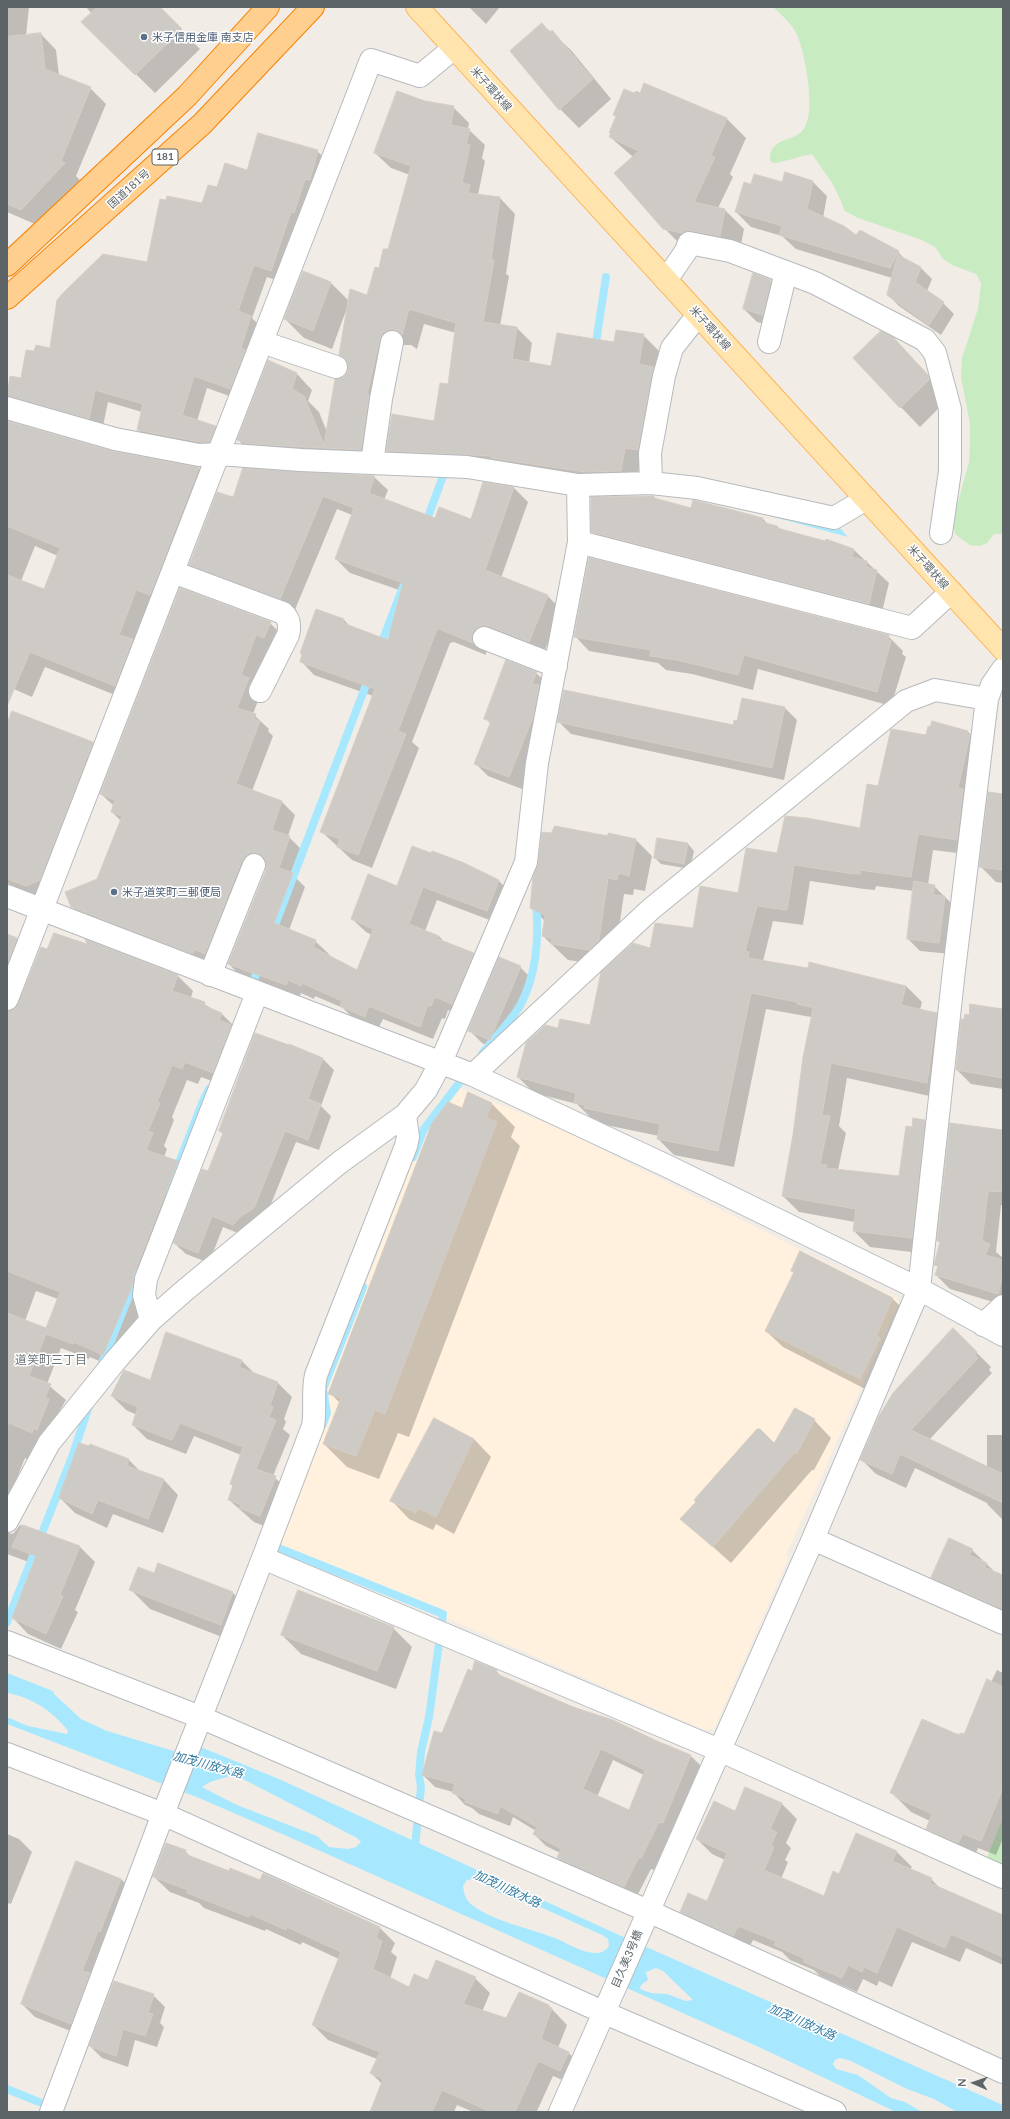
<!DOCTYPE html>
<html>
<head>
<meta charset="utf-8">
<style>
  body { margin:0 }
  #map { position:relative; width:1010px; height:2119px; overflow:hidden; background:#f1ede6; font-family:Lato,sans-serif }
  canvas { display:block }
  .frame { position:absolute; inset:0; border:8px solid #5d6468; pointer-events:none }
  .north { position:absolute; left:954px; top:2063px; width:40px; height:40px; -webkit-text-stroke:3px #fff; paint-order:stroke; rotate:272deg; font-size:11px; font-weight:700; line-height:16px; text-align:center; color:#5d6468 }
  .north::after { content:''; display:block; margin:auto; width:14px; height:18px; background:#5d6468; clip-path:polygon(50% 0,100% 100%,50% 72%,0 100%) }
</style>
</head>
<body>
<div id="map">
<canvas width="1010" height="2119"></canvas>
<div class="frame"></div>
<div class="north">N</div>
</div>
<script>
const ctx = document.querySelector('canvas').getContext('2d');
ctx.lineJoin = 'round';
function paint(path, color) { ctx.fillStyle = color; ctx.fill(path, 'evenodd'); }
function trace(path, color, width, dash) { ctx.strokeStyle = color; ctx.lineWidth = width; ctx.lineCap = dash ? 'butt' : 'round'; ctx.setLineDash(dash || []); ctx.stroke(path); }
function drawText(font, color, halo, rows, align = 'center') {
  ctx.font = font + ' Lato,"Noto Sans JP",sans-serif'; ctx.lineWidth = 3; ctx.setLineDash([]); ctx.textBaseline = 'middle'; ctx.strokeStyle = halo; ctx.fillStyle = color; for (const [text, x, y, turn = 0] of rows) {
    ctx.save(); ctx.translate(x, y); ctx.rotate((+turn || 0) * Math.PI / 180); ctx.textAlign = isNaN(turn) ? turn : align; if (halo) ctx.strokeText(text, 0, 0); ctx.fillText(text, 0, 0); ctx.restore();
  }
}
const commercial = new Path2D(`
  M460,1088L569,1133L896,1298L899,1303L786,1555L789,1557L714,1729L704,1730L444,1617L445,1612L312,1557L278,1545L329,1413L324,1390L426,1129L448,1100Z`);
const green = new Path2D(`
  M773,7H1003V534H994L987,543L980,546L970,545L956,535L952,524L969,462L970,445V424L961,378L962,358L978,309L981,283L976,274L952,265L943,259L935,247L922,240L858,218L845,211L834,186L812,154C799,156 786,162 773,163L770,160C769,137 794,142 803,130C817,114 805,53 797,35C792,24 782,15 773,7Z
  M1003,1818V1864L987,1857Z`);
const water = new Path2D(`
  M591,486L668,489L707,493L841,529L848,537L704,498L657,494L592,491L586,493Z
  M7,1673L53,1691L54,1694L81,1719L107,1731L174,1751L198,1746L279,1779L608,1930L1003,2105V2112H957L934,2099L907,2089L851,2061L840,2058L835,2060L833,2064L836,2069L858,2075L891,2098L905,2102L922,2112H896L761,2048L289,1837L199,1798L7,1724V1717L28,1726L67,1734L68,1731C53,1711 31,1697 7,1693ZM230,1776L241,1778L357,1838L361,1842L356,1847L348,1849L329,1847L317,1836L237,1805L202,1787L210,1782ZM473,1879L506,1896L538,1906L602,1935L608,1939L609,1946C605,1951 602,1953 596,1953C581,1953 566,1942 552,1937C526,1927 495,1922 472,1905C466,1900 464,1894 463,1886L467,1880ZM656,1968L663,1971L693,2000L686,2001L667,1994L651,1993L640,1989L641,1985L648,1980L646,1972Z`);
const shadow = new Path2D(`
  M7,7H29L26,36L41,34L56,50L59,75L90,88L106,104L76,176L80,180L37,225L7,212Z
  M86,7H158L200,49L155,93L83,22L92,14Z
  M469,7H500L486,24Z
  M542,24L571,50L611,99L579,128L560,109Z
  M645,85L727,119L746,138L730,174L733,177L718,208L725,210L744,229L739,255L683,247L664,228L633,157L610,137V133L617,117L614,115L640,95Z
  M425,102L453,107L469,123L468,129L485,145L482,158L485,161L478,195L500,198L515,214L506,274L509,276L500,326L517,328L532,343L529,363L552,367L615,343L643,335L659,351L636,486L403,466L387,451L434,422L449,385L456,333L424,324L417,349L411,345H404L398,349L376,465L254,455L238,440L269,362L297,374L312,390L308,401L319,412L327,432L345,377L349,371L347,361L340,355L347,308L332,349L304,338L285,319L331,283L349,301L368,297L389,251L410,175L391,168L375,153Z
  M317,151L331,164L284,283L267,277L252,318L264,330L243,401L207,388L197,421L215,427L228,440L222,455L151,443L138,430L142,412L108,402L102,431L21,409L8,396L22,379L35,352L51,349L148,263L218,189L248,172Z
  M812,181L827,196L823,218L857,236L898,252L907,261L921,268L932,279L927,291L943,303L954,314L941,335L899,306L888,295L892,278L796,249L782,236L751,227L736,212L751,186Z
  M771,281L783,294L775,327L757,322L744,309Z
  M854,358H912L947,395L948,399L920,427Z
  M7,421L111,452L199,468L214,484L130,701L45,667L32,697L7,686ZM35,546L58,556L45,590L21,581Z
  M374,477L388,490L384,500L435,519L471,520L484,483L514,488L528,502L501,578L548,596L561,610L543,655L486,648V655L454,642L450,643L412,742L419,748L372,868L352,860L321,831L373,696L314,675L301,661L344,620L351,627L389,641L402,591L350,573L336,559L352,515L337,509L294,612L204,578L190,564L233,499Z
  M654,497L658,500L692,509L763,519L768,524L777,526L781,530L826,542V540L853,549L889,583L881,616L605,544L592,532Z
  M180,589L270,623L283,636L253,714L269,729L268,731L273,736L252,791L282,802L295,815L288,836L303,851L294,876L305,887L289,930L315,941L329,954L328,956L357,972L372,935L366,932L352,919L398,887L498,880L512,894L500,924L437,900L425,931L439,936L445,943L473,954L487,967L465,1017L448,1010L445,1019L442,1018L433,1039L383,1019L378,1029L355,1020L343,1008L315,996L314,999L301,993L299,998L242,978L229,964L267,867L260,868L218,967L86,920L72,907L98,880L121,821L112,812L114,806L101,794Z
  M575,636H888L903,651L902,654L906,657L891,706L758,669L753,690L692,674L666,670L658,663L589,651Z
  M536,673L549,685L545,730L522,789L488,776L476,764L491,724L485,718Z
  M785,708L797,720L784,780L571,734L559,722L734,726L738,722Z
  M7,727L93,742L108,758L42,901L16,891L7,882Z
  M893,729L926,736L968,732L984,748L973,855L933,850L928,885L934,886L957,909L951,954L920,951L908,939L914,891L876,886L875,890L864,889L810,881L803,925L773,921L763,961L906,986L922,1002L920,1010L936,1014L952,1030L943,1099L847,1078L839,1126L846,1133L838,1170L900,1178L913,1128L925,1121L941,1137L928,1254L870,1247L854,1231L855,1222L799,1212L783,1196L812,1019L811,1017L766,1009L734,1167L674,1155L658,1139L659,1136L601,1124L597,1120L591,1118L577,1104L534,1093L518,1077L558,1029L591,1027L651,949L693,929L739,894L778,854L861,829L878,788Z
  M1003,796V883L996,882L980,866Z
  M609,834L636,840L652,856L645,891L634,889L633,895L624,894L615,956L605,965L568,960L543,936L545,921L531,907L609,837Z
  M688,844L694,851L690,869L661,864L655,858Z
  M7,935L17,939L32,954L7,989Z
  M87,941L178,976L193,991L191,997L222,1014L237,1029L228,1087L201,1077L198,1084L187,1080L172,1117L174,1120L164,1146L167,1149L164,1157L178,1162L193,1178L119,1370L90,1357L89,1359L61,1348L47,1384L66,1400L30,1461L25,1458L8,1500L10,1534L14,1533L20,1525L79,1546L95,1562L75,1610L78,1612L61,1649L28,1634L13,1618L34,1564L7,1554V1038L48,950L89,946ZM36,1291L58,1299L47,1329L25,1321Z
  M520,967L533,980L503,1052L482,1043L469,1030Z
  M1003,1010V1089L971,1084L957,1070L965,1021L970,1016Z
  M290,1045L323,1059L334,1070L321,1106L331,1116L319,1150L296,1142L265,1219L245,1236L223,1227L209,1263L186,1254L174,1243L208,1172L223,1134L220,1130Z
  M469,1094L492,1104L515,1127L511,1137L520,1146L409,1437L398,1433L379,1479L347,1467L324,1444L340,1403L330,1393Z
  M1003,1131V1205H1001L996,1252L1003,1258V1305L950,1289L936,1275L938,1267L935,1264L941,1243L938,1241Z
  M792,1270L893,1299L910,1316L877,1395L783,1347L766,1331L795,1273Z
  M953,1329L991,1367L989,1370L992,1373L929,1440L987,1468V1435H1003V1520L988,1505L987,1503L915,1468L906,1488L876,1474L861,1459Z
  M242,1361L256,1375L278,1383L292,1397L284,1419L286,1422L283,1429L290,1435L273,1476L289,1491L274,1530L254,1522L229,1500L233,1486L231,1484L241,1455L194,1436L186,1454L147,1439L133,1425L137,1415L126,1410L112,1396L151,1381Z
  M814,1420L831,1438L814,1470H812L731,1563L682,1519L775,1444Z
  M474,1439L491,1457L454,1534L436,1524L433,1530L409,1519L392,1501Z
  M129,1460L141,1472L164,1480L178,1495L163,1533L113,1514L107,1528L75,1513L60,1498Z
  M972,1550L995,1572L1003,1576V1617L948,1593L932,1577Z
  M158,1564L233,1593L252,1612L240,1644L150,1609L131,1590L154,1574Z
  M393,1628L412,1647L396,1689L301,1654L282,1635Z
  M997,1670L1003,1673V1838L996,1855L978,1848L974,1858L942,1843L927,1828L930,1821L911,1812L891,1792L960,1736H964Z
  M496,1671L503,1678L690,1755L702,1767L654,1870L651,1869L636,1898L570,1870L558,1857L560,1853L546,1846L534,1834L536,1831L513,1817L510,1826L479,1814L472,1808L465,1805L453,1792L435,1787L423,1775L472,1672ZM613,1760L644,1775L629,1811L597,1797Z
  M746,1789L782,1804L797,1819L786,1843L791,1848L785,1860L788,1862L781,1879L825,1897L840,1875L857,1834L897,1852L912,1867L910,1870L931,1879L942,1890L1003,1916V1965L966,1948L960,1962L912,1942L892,1987L879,1981L877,1986L863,1979L857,1992L820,1976L814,1970L790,1960L782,1952L753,1940L748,1950L696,1927L681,1912L707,1902L725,1860L712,1854L697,1839L736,1812Z
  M7,1834L19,1839L32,1852L11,1904L9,1903L7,1907Z
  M185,1851L192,1858L380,1928L395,1943L391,1952L397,1957L390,1979L409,1988L428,1981L475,1978L490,1993L482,2012L507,2020L549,2006L567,2025L558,2048L569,2053L584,2069L576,2086L553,2076L537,2111L540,2112H473L457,2105L454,2112H371L382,2084L371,2073L377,2059L328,2040L313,2025L339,1959L302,1942L301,1945L266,1929L265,1931L204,1908L199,1903L170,1892L154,1877Z
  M77,1862L121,1879L134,1892L83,2036L35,2017L22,2004Z
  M153,1995L165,2007L160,2023L164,2027L157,2047L135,2040L128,2067L102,2058L90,2046Z`);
const stream = new Path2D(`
  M595,349L606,277
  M425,525L446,468
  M380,647L403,587
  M272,933L369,677
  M250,989L260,965
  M482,1054C494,1038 511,1022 521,1004C537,973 539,935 536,902
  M413,1157L424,1129L466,1074
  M168,1191L203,1101L209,1089
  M101,1366L138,1273
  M322,1426L327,1413L323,1389L363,1287
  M276,1547L443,1614L429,1717L421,1752L419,1775L421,1787L415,1847
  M7,1622L72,1457L89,1406
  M7,2089L39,2102`);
const building = new Path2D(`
  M98,7H160L182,29L135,75L81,22Z
  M542,23L550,33L552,30L593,79L559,110L510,51Z
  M41,33L45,69L91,87L61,161L65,163L21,210L7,204V37Z
  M644,83L727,118L711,155L715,157L694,202L725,209L720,236L691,231L682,233L663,229L614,173L639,151L609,137L611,133H609L616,116L613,115L624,89L634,93L636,91L640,93Z
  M397,91L425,101L454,106L451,125L470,129L466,144L470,145L462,183L470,185L468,193L500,197L491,260H494L483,322L517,327L512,359L551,366L557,333L614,342L616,330L644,334L639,364L654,367L638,450L625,448L621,471L585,472L491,458L492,456L386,451L392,414L434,421L440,383L448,384L456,323L409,309L402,335L395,330H388L383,334L380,339L367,394H369L361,450L248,444L237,440L268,360L297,373L292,389L304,396L324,445L335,379L344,377L348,371L346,359L339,355L350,289L367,295L375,267L379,268L383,249H388L411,166L374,153Z
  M258,133L318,150L310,180L305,179L294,213L291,212L271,271L254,265L238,311L251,316L241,348L245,350L230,389L194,376L182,415L216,426L210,442H200L137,430L143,404L95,390L89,419L7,396L10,376L21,378L26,350L34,351L36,345L50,348L57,300L63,293L103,254L147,262L160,199L166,200L167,196L202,203L208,185L217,187L225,163L247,170Z
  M785,172L813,181L807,209L844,226L856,235L860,230L899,251L890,268L779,235L782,226L735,212L744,182L751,184L754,174L782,182Z
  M898,255L921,267L915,282L944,302L929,325L887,295Z
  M303,271L331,282L313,331L284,319Z
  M753,273L771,280L763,315L743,309Z
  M881,331L893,337L928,375L929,380L900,408L853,358Z
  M7,421L112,451L199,467L150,595L136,590L119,635L133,639L115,686L30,652L7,706V575L44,589L60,548L7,526Z
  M243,468L375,476L369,493L435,518L439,507L471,519L483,482L514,487L485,570L548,595L529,642L488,626H482L476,629L472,634L473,643L439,629H437L398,731L406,734L358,855L337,847L340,839L320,832L375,689L300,662L302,654L300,653L316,609L344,619L343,623L388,640L403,583L335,559L354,508L323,496L280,599L189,565L217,492L233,497Z
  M650,496H654V498L691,508L693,500L725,508L763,518L762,522L777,526V528L825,541L826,539L854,549L852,557L867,561L866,567L877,570L869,604L591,532V497Z
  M589,557L889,635L888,640L891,641L877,692L744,655L738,675L677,660L650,656L651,650L574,637Z
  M180,588L271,622L264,638L256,635L241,675L249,678L237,708L256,714L254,719L260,721L236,784L282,801L272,830L290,836L279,868L293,873L274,923L316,940L313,947L357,970L373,929L351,919L368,874L397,886L412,846L431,853L432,851L462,862L499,880L487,911L423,887L409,924L439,936L438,939L474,953L452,1004L435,997L431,1006L428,1005L420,1027L369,1006L365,1017L340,1006L342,1001L302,983L301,986L288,980L286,985L228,964L266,870V864L264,858L258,853L247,855L242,860L205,954L196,950L192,954L71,907L65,892L97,879L122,816L111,812L115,800L100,794Z
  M506,660L537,672L532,684L539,685L533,717L509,777L474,764L491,721L484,719Z
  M564,690L733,725L734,720L737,721L742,698L785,707L772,768L557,722Z
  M12,711L93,742L40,880L26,886L7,879V724Z
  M932,721L968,731L967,735H970L958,788L963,789L957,840L918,834L911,877L860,870V874L848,873L794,865L787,910L757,906L745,951L749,952L748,958L808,968L809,962L906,986L901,1005L937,1013L927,1083L831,1063L822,1115L830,1116L820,1164L827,1165L826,1168L899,1176L906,1126L912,1127L913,1118L925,1120L912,1238L853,1231L856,1209L782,1196L793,1135L803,1057L813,1009L811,1007L797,1004V1002L751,993L718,1151L657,1139L660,1124L584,1108L585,1105L574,1103L576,1093L517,1077L526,1043L545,1025L558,1028L560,1019L590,1025L601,972L633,943L650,948L655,923L693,928L700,886L738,893L746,848L777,853L785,816L807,818L860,828L867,784L878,786L891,729L926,735L928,726L930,727Z
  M988,792L1003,794V870L979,867Z
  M555,826L608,836V833L636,839L629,876L619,873L617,880L608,878L599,940L589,950L551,944L552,939L542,936L545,915L530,908L533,877L538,864L542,832L551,833Z
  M657,838L688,843L684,864L654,858Z
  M914,881L935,885L933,895L945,896L939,943L907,939Z
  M54,933L87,944L85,939L178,975L172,991L205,1002L204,1006L222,1013L219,1020L231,1025L213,1073L185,1062L182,1069L172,1065L157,1102L160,1103L148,1131L153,1133L146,1150L178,1161L134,1274L133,1284L103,1355L74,1342L73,1344L46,1334L29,1376L51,1384L45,1397L49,1399L37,1430L34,1428L32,1433L9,1423L7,1427V1313L46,1328L60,1292L7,1271V1011L14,1009L18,1004L41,947L47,949Z
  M7,934L17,938L7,964Z
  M499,957L521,966L490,1040L468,1031Z
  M970,1004L1003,1009V1078L956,1070L961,1019H964L965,1014L969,1015Z
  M255,1033L289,1045V1044L323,1058L308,1099L321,1104L308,1140L285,1131L254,1208L240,1217L233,1225L212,1216L198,1253L173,1243L202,1169L208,1171L223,1133L219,1131Z
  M468,1092L492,1103L486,1118L497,1122L385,1414L375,1410L356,1456L323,1444L341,1398L328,1394L432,1123L448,1102L462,1108Z
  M950,1123L1003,1130V1192L988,1191L982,1241L990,1244L985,1255L1003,1260V1274L998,1294L935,1275L938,1266L934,1265L940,1241H937Z
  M800,1251L893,1298L876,1336L880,1338L860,1379L765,1331L794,1272L791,1271Z
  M953,1328L977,1352L975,1355L978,1358L911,1430L1003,1474V1503L900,1454L892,1474L860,1460L879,1416L893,1393Z
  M166,1332L242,1360L239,1367L278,1382L270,1405L273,1407L269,1417L276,1420L256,1469L276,1476L260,1516L239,1508L241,1505L228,1500L233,1485L230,1484L243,1447L180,1423L172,1440L132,1425L138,1407L111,1396L124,1370L150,1380Z
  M795,1408L815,1419L797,1453H794L713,1547L680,1519L696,1502L694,1500L701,1492L757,1429H760L774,1443Z
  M434,1418L474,1439L436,1517L418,1508L416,1513L390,1501Z
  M79,1443L89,1446L90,1444L129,1459L127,1466L164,1479L148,1519L98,1500L92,1514L59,1498Z
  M23,1525L80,1546L60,1595L63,1596L46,1634L12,1618L36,1556L12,1547Z
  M949,1538L973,1549L969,1555L987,1563L984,1567L1003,1575V1609L931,1578Z
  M158,1563L233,1592L221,1625L129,1590L138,1567L154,1573Z
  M298,1590L394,1627L377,1671L281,1635Z
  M475,1661L497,1670L495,1673L573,1707L613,1720L657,1741L691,1755L663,1823L659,1822L641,1858L639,1857L624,1887L557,1858L561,1849L533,1834L537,1827L500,1806L498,1814L465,1802L466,1799L452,1793L455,1784L422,1775L434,1731L442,1733L468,1669L472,1671ZM601,1749L645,1770L629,1810L583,1789Z
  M987,1679L1003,1687V1788L981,1841L963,1834L958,1843L926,1829L932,1814L895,1797L896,1795L890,1793L922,1719L959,1735L960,1733L964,1734Z
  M745,1787L782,1803L770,1829L777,1832L771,1845L774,1847L764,1870L824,1896L833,1871L839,1874L856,1833L897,1851L892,1861L932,1878L930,1883L1003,1915V1957L951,1934L945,1948L897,1927L877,1973L864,1967L862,1972L848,1965L842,1978L804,1962L805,1959L774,1945L776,1941L738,1926L733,1936L680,1912L688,1893L707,1901L727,1853L696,1839L714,1801L735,1811Z
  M166,1843L186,1850L185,1854L229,1871L230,1868L260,1880L263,1873L380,1927L376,1938L382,1941L373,1969L409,1987L414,1974L428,1980L436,1960L476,1977L463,2004L506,2018L519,1992L549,2005V2007L552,2008L541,2039L569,2052L560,2071L538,2061L515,2112H491L442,2090L432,2112H370L383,2079L370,2073L380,2052L312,2025L341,1952L287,1927L286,1930L250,1914L249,1917L187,1893L188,1890L153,1877Z
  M76,1861L121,1879L100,1932L98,1931L82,1971L90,1973L71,2024L21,2004Z
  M114,1981L154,1994L148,2013L153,2014L145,2036L123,2029L116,2056L89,2046Z`);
const minor = new Path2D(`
  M666,280L686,251L689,243L730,251L815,283L925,340L935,353L950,409V471L941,533
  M262,342L336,367
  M769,342L786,272
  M7,408L115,439L199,455L219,454L301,460L467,467L578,485L651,483L697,488L834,518L866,499
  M372,463L381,399L392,342
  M651,483L650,453L664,376L672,348L698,315
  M579,542L912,628L951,592
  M173,572L283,613C290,619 290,627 288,635L260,691
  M484,638L556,666
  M7,896L473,1075L667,1166L919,1289L1003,1335
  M210,975L254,865
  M7,999L371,60L420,76L454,48
  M473,1075L651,909L906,701L935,690L987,699
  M151,1320L144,1295L146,1279L257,993
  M983,1325L1003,1306
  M7,1521L49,1443L116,1360L151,1320L184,1291L339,1163L405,1115L426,1090L441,1062L526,862L537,763L579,542L578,485
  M813,1539L1003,1623
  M263,1558L719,1750L1003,1877
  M7,1642L200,1717L648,1911L1003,2072
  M7,1754L163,1814L605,2013L835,2112
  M51,2112L163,1814L263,1558L313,1426C316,1409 312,1392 316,1375L406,1146L408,1137L405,1115
  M560,2112L813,1539L919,1289L954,970L987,699L992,685L1003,669`);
const major = new Path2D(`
  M417,7L1003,649`);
const highway = new Path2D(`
  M7,265L187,96L268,7
  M7,298L202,124L313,7`);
const markers = [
  [144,37,4,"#5c6f8a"],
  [114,892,4,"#5c6f8a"]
];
const shields = [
  [165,157,26]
];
const shieldNames = [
  ["181",165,157]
];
const serviceNames = [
  ["米子信用金庫 南支店",152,37],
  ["米子道笑町三郵便局",122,892]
];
const streetNames = [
  ["米子環状線",491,89,48],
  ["国道181号",129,189,-42],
  ["米子環状線",710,328,48],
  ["米子環状線",928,567,48],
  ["目久美3号橋",627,1959,-67]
];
const neighbourhoodNames = [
  ["道笑町三丁目",51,1360]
];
const waterNames = [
  ["加茂川放水路",208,1765,15],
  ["加茂川放水路",507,1889,25],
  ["加茂川放水路",802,2022,24]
];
paint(commercial, '#fff1dd');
paint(green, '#c8ebc1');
paint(water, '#a8e8ff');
paint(shadow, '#0003');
trace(stream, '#a8e8ff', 8);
paint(building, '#cecac5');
trace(building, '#d7cdc4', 1);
trace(minor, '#b6babe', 24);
trace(major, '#ffb151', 24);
trace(highway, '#f78000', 24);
trace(minor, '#fff', 22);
trace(major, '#ffe4ad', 22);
trace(highway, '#ffcf8f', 22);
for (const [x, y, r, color] of markers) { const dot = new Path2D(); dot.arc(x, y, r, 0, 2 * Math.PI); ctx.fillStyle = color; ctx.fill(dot); trace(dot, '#fff', 1.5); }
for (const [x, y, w] of shields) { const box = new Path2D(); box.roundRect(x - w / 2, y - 8, w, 16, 3); ctx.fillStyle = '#fff'; ctx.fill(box); trace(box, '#5d6468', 1); }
drawText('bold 10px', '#5d6468', null, shieldNames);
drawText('11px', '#4e5e75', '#fff', serviceNames, 'left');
drawText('11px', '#5d6468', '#fff', streetNames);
drawText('12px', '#6e767a', '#fff', neighbourhoodNames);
drawText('italic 12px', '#337ba0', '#fff', waterNames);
</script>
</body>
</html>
